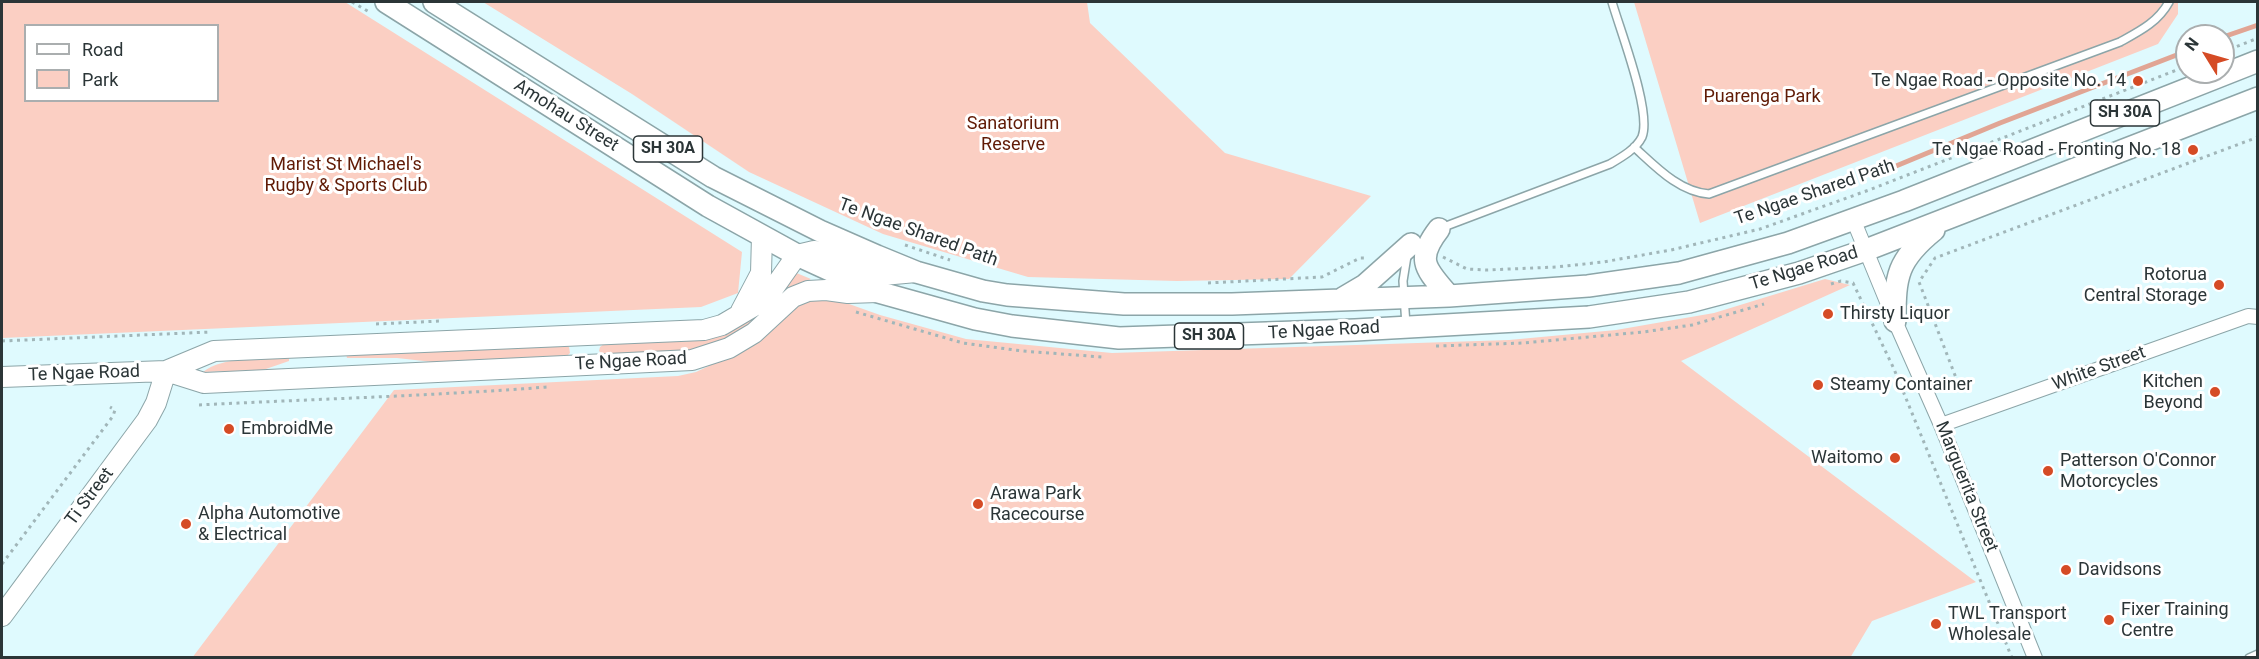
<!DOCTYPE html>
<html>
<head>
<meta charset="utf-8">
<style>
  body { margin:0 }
  #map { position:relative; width:2259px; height:659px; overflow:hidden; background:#dffafe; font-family:Roboto,sans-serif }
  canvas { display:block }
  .frame { position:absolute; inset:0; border:3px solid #2b3537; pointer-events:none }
  .legend { position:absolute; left:24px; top:24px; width:195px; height:78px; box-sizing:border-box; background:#fff; border:2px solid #aaaeaf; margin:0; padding:8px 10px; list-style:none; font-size:18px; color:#2b3537 }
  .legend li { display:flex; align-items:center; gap:12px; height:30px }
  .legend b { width:30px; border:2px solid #aaaeaf }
  .north { position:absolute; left:2175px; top:24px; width:60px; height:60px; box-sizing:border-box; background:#fff; border:2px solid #aaaeaf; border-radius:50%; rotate:307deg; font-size:16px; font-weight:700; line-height:24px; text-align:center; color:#2b3537 }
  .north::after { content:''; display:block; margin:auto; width:21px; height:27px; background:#d54b25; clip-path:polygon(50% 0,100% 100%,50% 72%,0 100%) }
</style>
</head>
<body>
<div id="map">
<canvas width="2259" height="659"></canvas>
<div class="frame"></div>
<ul class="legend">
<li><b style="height:8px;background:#fff"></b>Road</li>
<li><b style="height:16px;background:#fbcfc3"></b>Park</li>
</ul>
<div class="north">N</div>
</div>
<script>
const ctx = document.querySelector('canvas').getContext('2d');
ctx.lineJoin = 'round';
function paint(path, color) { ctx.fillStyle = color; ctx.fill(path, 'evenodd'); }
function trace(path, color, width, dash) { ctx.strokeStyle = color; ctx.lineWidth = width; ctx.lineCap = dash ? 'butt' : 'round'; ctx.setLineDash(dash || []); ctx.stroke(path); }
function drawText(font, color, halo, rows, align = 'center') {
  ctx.font = font + ' Roboto,sans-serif'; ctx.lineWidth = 6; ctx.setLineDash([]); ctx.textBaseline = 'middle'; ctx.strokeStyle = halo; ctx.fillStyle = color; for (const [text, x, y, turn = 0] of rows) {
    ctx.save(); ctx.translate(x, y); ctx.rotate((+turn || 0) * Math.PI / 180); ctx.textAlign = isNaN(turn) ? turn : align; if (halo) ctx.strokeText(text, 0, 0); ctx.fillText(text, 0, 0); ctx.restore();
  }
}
const green = new Path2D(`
  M2,2H345L742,252L738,293L701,307L2,338ZM26,26H218V100H26Z
  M483,2H1087L1090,23L1225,153L1371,196L1289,279L1177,281L1028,277L883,234L749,172L632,94Z
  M1634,2H2178V14L2158,44L1700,223Z
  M794,272L811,279L789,290L758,326L699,351L602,354L599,351L600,347L604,344L700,340L730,331Z
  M1825,279L1850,285L1681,361L1976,582L1872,621L1850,658H192L394,390L678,376L696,372L754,345L803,302L818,299H835L880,315L966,339L1112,353L1509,340L1616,330L1714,313Z
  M564,344L569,347L570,353L566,357L442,363L397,358H347L346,354Z
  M289,358V361L263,370L203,372C223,356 264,359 289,358Z`);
const stream = new Path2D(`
  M2223,37L2258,25
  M1896,166L2000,123L2187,51`);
const path = new Path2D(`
  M352,2L371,13
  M2223,52L2258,38
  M905,245L950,260
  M1443,257L1467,269L1487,270L1556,267L1603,262L1671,250L1760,229L1869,190L2187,66
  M1208,283L1322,277L1360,258H1368
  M1831,284L1841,281L1853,283L1894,369L2012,658
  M856,312L963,343L1022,351L1102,357
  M376,324L441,321
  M2,341L211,332
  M1436,346L1523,343L1643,332L1692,325L1764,304
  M1958,383L1919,282L1935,258L2258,137
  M199,405C315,399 431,396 547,387
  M2,564L113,416L115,410L110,407`);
const lane = new Path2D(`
  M1634,147C1655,166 1679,192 1709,194L2120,42C2140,31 2158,22 2169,2
  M1441,228L1610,164C1622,157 1636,149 1642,137C1652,112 1620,30 1612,2
  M1406,325L1403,281L1407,256
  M2249,658L2258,654`);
const street = new Path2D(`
  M1853,219L1895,321L1941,425L2035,658
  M1941,425L2248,316L2258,317`);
const secondary = new Path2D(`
  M741,311L761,273L762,236
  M166,371L214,351L704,330L722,325L756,305L773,289L797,255L814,251L827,252L883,275L916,272
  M2,377L166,371L204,383L692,360L729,348L754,333L793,297L808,291L826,290L848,293L878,292
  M2,616L147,420L156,403L166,371`);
const primary = new Path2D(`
  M386,2L708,206L797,255L878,292L975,319L1012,326L1119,338L1355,330L1589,317L1689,302L1799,273L1866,250L2258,98
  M434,2L713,177L820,231L877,256L916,272L983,291L1007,295L1124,304H1232L1449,296L1588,286L1679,273L1788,243L1904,201L2258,61
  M1439,229C1414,261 1427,270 1449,296
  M1343,298L1365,285L1411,244
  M1895,321C1895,276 1897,260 1934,230`);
const markers = [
  [2138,81,6,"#d54b25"],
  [2193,150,6,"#d54b25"],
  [2219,285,6,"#d54b25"],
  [1828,314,6,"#d54b25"],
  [1818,385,6,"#d54b25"],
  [2215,392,6,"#d54b25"],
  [229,429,6,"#d54b25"],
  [1895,458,6,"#d54b25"],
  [2048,471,6,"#d54b25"],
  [978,504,6,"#d54b25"],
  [186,524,6,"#d54b25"],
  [2066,570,6,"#d54b25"],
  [2109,620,6,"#d54b25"],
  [1936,624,6,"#d54b25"]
];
const shields = [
  [2125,113,69],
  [668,149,69],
  [1209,336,69]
];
const shieldNames = [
  ["SH 30A",2125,113],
  ["SH 30A",668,149],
  ["SH 30A",1209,336]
];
const poiNames = [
  ["Te Ngae Road - Opposite No. 14",2126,81,"right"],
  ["Te Ngae Road - Fronting No. 18",2181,150,"right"],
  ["Rotorua",2207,275,"right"],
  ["Central Storage",2207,296,"right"],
  ["Thirsty Liquor",1840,314],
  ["Kitchen",2203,382,"right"],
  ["Beyond",2203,403,"right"],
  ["Steamy Container",1830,385],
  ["EmbroidMe",241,429],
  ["Waitomo",1883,458,"right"],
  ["Patterson O'Connor",2060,461],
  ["Motorcycles",2060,482],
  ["Arawa Park",990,494],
  ["Racecourse",990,515],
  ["Alpha Automotive",198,514],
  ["& Electrical",198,535],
  ["Davidsons",2078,570],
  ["Fixer Training",2121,610],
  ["Centre",2121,631],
  ["TWL Transport",1948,614],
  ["Wholesale",1948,635]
];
const parkNames = [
  ["Puarenga Park",1762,97],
  ["Sanatorium",1013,124],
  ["Reserve",1013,145],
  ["Marist St Michael's",346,165],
  ["Rugby & Sports Club",346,186]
];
const streetNames = [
  ["Amohau Street",566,116,32],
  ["Te Ngae Shared Path",1815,193,-19],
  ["Te Ngae Shared Path",918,233,20],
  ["Te Ngae Road",1804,269,-17],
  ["Te Ngae Road",1324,331,-3],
  ["Te Ngae Road",631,362,-3],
  ["White Street",2099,369,-20],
  ["Te Ngae Road",84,374,-2],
  ["Marguerita Street",1966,487,68],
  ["Ti Street",90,497,-53]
];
paint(green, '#fbcfc3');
trace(stream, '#e1a594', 5);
trace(lane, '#8ca5a8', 10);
trace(street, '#8ca5a8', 16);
trace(secondary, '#8ca5a8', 22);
trace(primary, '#8ca5a8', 24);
trace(path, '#a1b6b9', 3, [3, 4.5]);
trace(lane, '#fff', 7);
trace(street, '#fff', 14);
trace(secondary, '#fff', 20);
trace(primary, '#fff', 21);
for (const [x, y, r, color] of markers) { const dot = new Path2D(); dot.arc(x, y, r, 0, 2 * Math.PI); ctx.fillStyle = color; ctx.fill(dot); trace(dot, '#fff', 2); }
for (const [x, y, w] of shields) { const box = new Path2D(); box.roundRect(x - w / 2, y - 13, w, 26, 4.5); ctx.fillStyle = '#fff'; ctx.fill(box); trace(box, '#2b3537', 1.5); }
drawText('bold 16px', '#2b3537', null, shieldNames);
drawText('18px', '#2b3537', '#fff', poiNames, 'left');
drawText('18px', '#601a05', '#fff', parkNames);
drawText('18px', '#2b3537', '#fff', streetNames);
</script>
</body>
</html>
